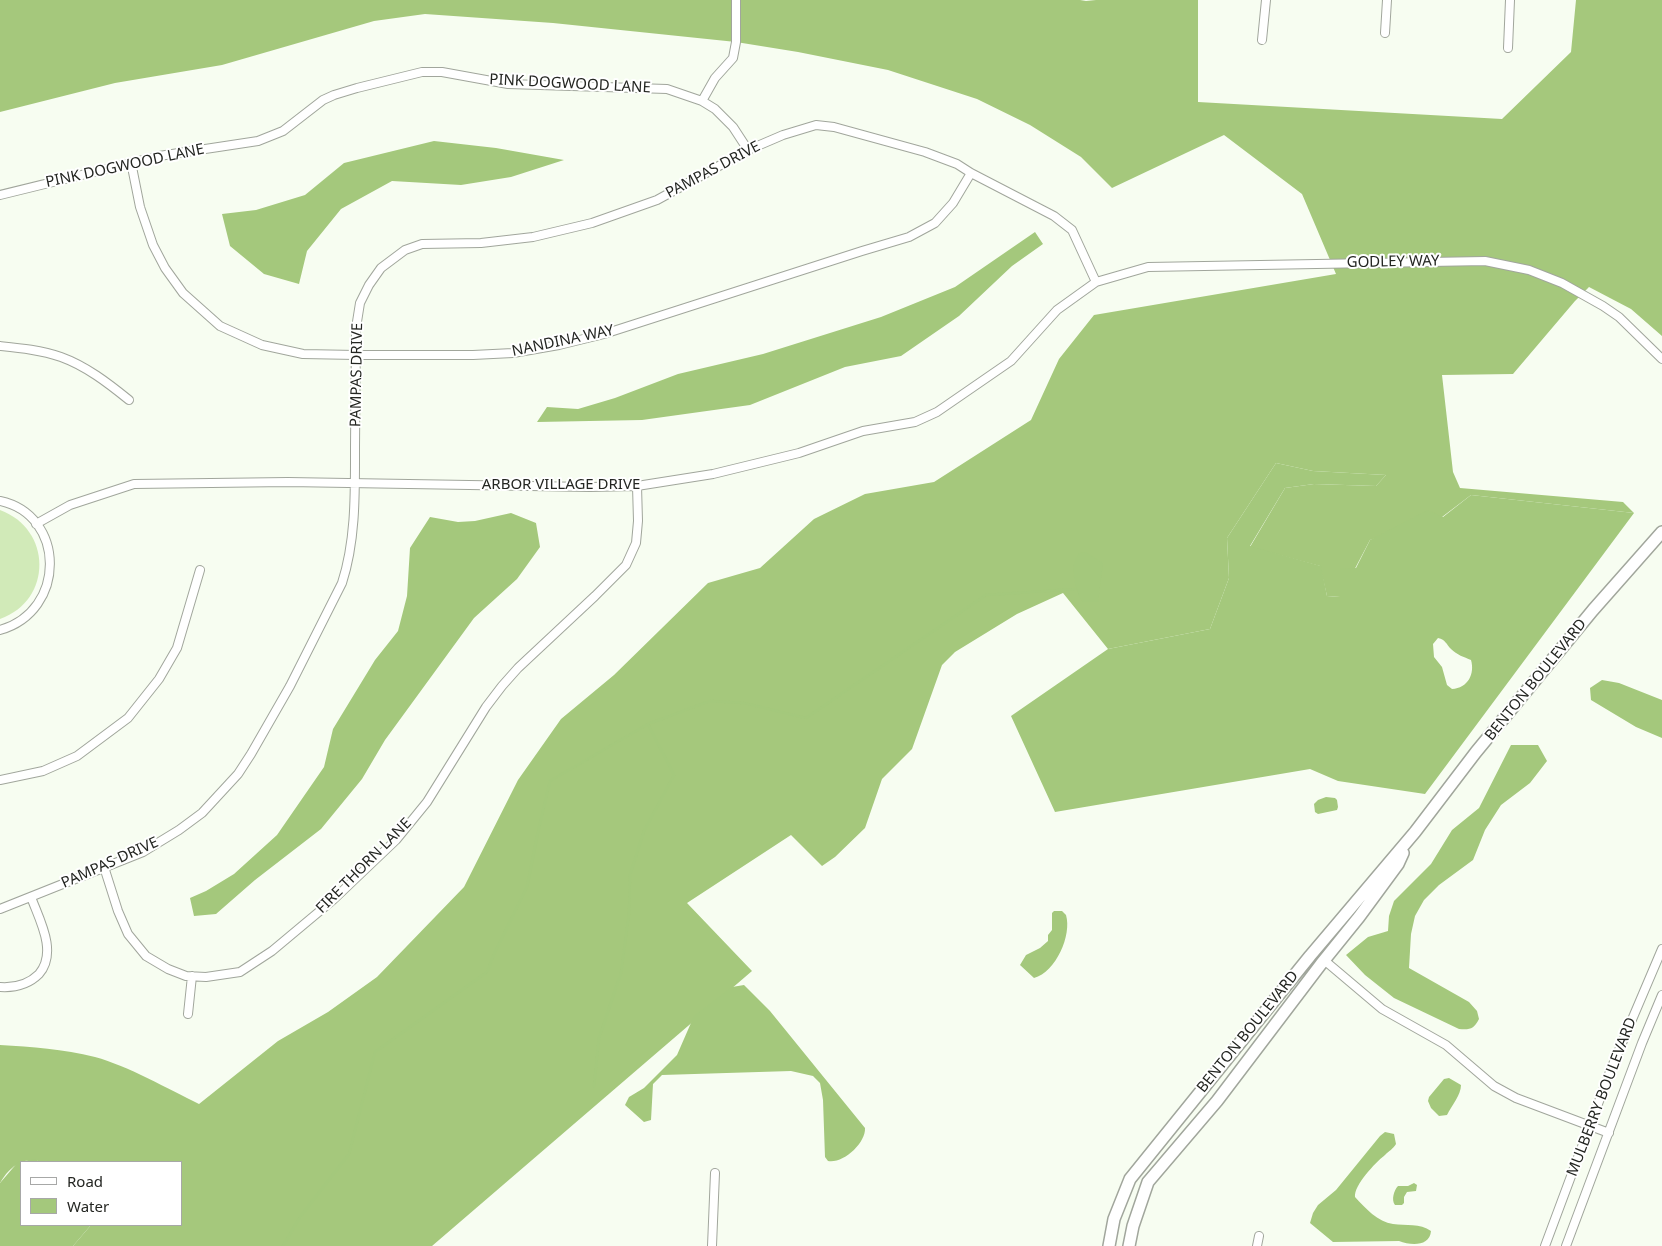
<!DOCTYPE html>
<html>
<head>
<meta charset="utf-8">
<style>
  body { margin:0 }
  #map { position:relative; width:1662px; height:1246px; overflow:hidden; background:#f7fdf1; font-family:"Noto Sans",sans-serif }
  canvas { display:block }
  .legend { position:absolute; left:20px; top:1161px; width:162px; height:65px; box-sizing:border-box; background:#fff; border:1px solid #a7a8a7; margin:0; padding:6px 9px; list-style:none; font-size:15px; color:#242622 }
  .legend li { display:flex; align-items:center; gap:10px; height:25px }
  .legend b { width:25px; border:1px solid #a7a8a7 }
</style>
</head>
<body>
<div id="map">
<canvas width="1662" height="1246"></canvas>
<ul class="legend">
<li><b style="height:6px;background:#fff"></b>Road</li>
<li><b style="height:14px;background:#a4c87c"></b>Water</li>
</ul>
</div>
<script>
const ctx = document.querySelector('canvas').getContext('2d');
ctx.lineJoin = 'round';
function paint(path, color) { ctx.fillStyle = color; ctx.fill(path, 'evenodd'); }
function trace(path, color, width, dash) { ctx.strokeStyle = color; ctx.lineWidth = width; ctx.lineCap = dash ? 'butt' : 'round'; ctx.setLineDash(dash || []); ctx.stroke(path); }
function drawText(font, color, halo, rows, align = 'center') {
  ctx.font = font + ' "Noto Sans",sans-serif'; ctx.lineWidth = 4; ctx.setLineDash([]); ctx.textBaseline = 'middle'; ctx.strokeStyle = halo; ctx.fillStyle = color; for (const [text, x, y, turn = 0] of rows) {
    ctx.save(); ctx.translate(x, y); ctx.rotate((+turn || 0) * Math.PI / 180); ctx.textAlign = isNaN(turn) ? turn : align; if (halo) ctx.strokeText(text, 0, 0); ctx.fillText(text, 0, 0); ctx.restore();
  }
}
const green = new Path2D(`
  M0,510C52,529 53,600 0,619Z`);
const forest = new Path2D(`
  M0,0H1080L1086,1L1096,0H1198V102L1502,119L1571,52L1576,0H1662V336L1631,309L1589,287L1575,301L1513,374L1442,375L1453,472L1460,488L1623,502L1634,513L1471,495L1442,517L1370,540L1340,597L1327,596L1320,566L1250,547L1285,488L1314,484L1376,486L1386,475L1313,471L1276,463L1227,538L1229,578L1210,629L1108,649L1063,593L1017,614L955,652L942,665L912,749L882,779L865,828L835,857L822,866L791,835L687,903L752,971L432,1246H73L91,1225H181V1162H42C24,1155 9,1167 0,1183V1045C32,1047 63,1049 95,1057C128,1066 168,1089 199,1104L278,1041L328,1012L377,977L464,887L518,780L561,719L614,675L708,583L760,568L814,519L865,494L934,482L1031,420L1059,359L1094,315L1336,274L1302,194L1224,135L1112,188L1081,157L1030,125L977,99L888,70L798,52L736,42L553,23L425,14L374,21L222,65L115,83L0,112Z`);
const water = new Path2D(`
  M434,141L496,148L564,160L511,177L461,185L392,181L341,209L307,251L299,284L264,274L230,246L222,214L256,210L305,195L344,163Z
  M1035,232L1043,244L1012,266L959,316L901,356L845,367L750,405L642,420L537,422L547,407L578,409L615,398L678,374L763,354L881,317L955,287Z
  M1276,463L1313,471L1386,475L1376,486L1314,484L1285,488L1250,546L1321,566L1327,596L1340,597V569L1356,568L1370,540L1428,510L1443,517L1471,495L1634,513L1425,794L1338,781L1310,769L1055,812L1011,716L1108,649L1210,629L1229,578L1227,538ZM1438,638C1446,640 1446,644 1451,649C1457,655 1464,657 1471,660C1475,674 1468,688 1452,689L1447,685L1442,667L1434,657L1433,644Z
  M511,513L536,523L540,547L517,579L474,618L385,740L362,779L321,829L255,880L216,914L194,916L190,898L206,891L234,874L277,835L324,767L333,729L375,660L398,631L407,596L410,548L430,517L458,522L475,521Z
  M1085,552L1103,563L1098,602H1083C1076,594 1071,570 1075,561C1076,558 1078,556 1079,553Z
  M1602,680L1619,683L1662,700V738L1636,727L1591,700L1590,688Z
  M1511,745H1538L1547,761L1530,783L1501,805L1485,830L1473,860L1439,885L1424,900L1415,916L1411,934L1409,968L1469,1002L1477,1011L1479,1019C1474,1029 1470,1030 1459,1029L1394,998L1365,975L1346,955L1368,937L1388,931L1389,916L1394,901L1431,864L1452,830L1479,808Z
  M1326,797L1335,798L1337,800L1338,807L1337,810L1318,814L1315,812L1314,804L1318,800Z
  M1054,911H1062L1066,915C1072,935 1056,972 1034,978L1020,965L1026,955L1040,948L1048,941V935L1052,930V913Z
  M744,985L770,1011L865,1128C866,1143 843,1164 828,1161L825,1157L823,1100L820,1083L813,1076L791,1071L662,1075L653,1084L651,1120L644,1122L625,1105L629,1097L644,1088L677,1055L694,1016L732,987Z
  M1449,1078L1461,1085C1461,1095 1452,1105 1447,1115L1439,1116L1431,1108L1428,1101L1429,1097L1444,1079Z
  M1385,1132L1394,1134L1396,1144C1393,1149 1389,1151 1385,1155C1375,1163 1354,1185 1355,1197C1365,1208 1378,1222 1393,1224C1406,1226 1420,1223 1431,1231C1430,1246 1412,1246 1399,1241L1333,1242L1310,1223L1313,1213L1318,1205L1336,1190L1380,1136Z
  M34,1159L42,1162H21V1225H91L73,1246H0V1183L18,1162Z
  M1414,1183L1417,1185L1416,1191L1407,1192L1404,1197V1203L1402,1205H1395C1391,1200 1394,1190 1398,1186H1408Z`);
const stream = new Path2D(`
  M648,724L710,701L744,703L806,718L986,595L1076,589
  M283,1246L300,1217L349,1154L375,1052L487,972L494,954L527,887L538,832L550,781L648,724L674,775L644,831L630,875L629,914L621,973L599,1038L594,1086`);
const street = new Path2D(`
  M1385,33L1387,0
  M1262,40L1266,0
  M1508,48L1510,0
  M702,101L715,78L733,58L736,42V0
  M131,162L140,207L153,245L165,268L183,293L220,326L262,345L303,354L356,355H473L513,353L559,345L604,334L862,251L909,237L935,223L953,203L971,173
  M0,195L159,156L258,141L283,131L323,100L334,95L357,88L422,72H442L508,84L667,89L702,101L715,109L733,127L748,150
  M0,346C20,348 41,350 61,357C86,366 108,383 129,400
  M0,501C66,515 67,611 0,630
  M36,524L70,505L134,484L288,482L590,487L637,486L713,474L799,453L863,431L915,422L937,412L1011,361L1057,310L1096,282L1148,267L1485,261L1529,270L1562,283L1603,306L1619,317L1662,359
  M0,780L43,771L77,756L128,718L159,679L177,648L200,570
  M104,867L118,911L128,934L146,956L168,969L186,976L206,977L240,972L272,951L333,900L396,840L427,802L486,707L502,686L518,668L595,596L626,565L636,543L638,521L637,486
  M0,909L143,852L179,830L202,813L238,774L251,754L290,686L342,583C356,540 355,492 355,447C355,407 356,368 356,328L360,303L369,285L381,268L405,250L422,244L481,243L533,237L592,223L657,200L748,150L783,135L816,125L834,127L925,152L957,164L971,173L1054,216L1072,230L1096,282
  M1324,960L1382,1009L1446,1045L1494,1086L1516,1098L1609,1133
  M0,987C15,988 28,985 39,974C58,952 39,919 31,897
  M188,1014L192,976
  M712,1246L715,1173
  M1257,1246L1259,1236
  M1545,1246L1611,1069L1662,949
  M1566,1246L1642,1043L1662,995`);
const secondary = new Path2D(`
  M1109,1246L1114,1219L1130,1179L1310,956L1415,832L1476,752L1593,610L1662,532
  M1129,1246L1133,1226L1148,1182L1217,1101L1321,964L1359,917L1398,864L1403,853`);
const streetNames = [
  ["PINK DOGWOOD LANE",570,84,3],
  ["PINK DOGWOOD LANE",125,166,-12],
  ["PAMPAS DRIVE",713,170,-28],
  ["GODLEY WAY",1393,262,-1],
  ["NANDINA WAY",563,341,-12],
  ["PAMPAS DRIVE",357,375,-89],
  ["ARBOR VILLAGE DRIVE",561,485],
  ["BENTON BOULEVARD",1536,680,-51],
  ["PAMPAS DRIVE",110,863,-24],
  ["FIRE THORN LANE",364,866,-45],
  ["BENTON BOULEVARD",1248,1032,-51],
  ["MULBERRY BOULEVARD",1602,1097,-69]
];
paint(green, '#d1eab8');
paint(forest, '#a5c87c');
paint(water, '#a4c87c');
trace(stream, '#a4c87c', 2.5);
trace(street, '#a1a69c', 10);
trace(secondary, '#a1a69c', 14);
trace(street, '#fff', 8);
trace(secondary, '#fff', 11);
drawText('15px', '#242622', '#fff', streetNames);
</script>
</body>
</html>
